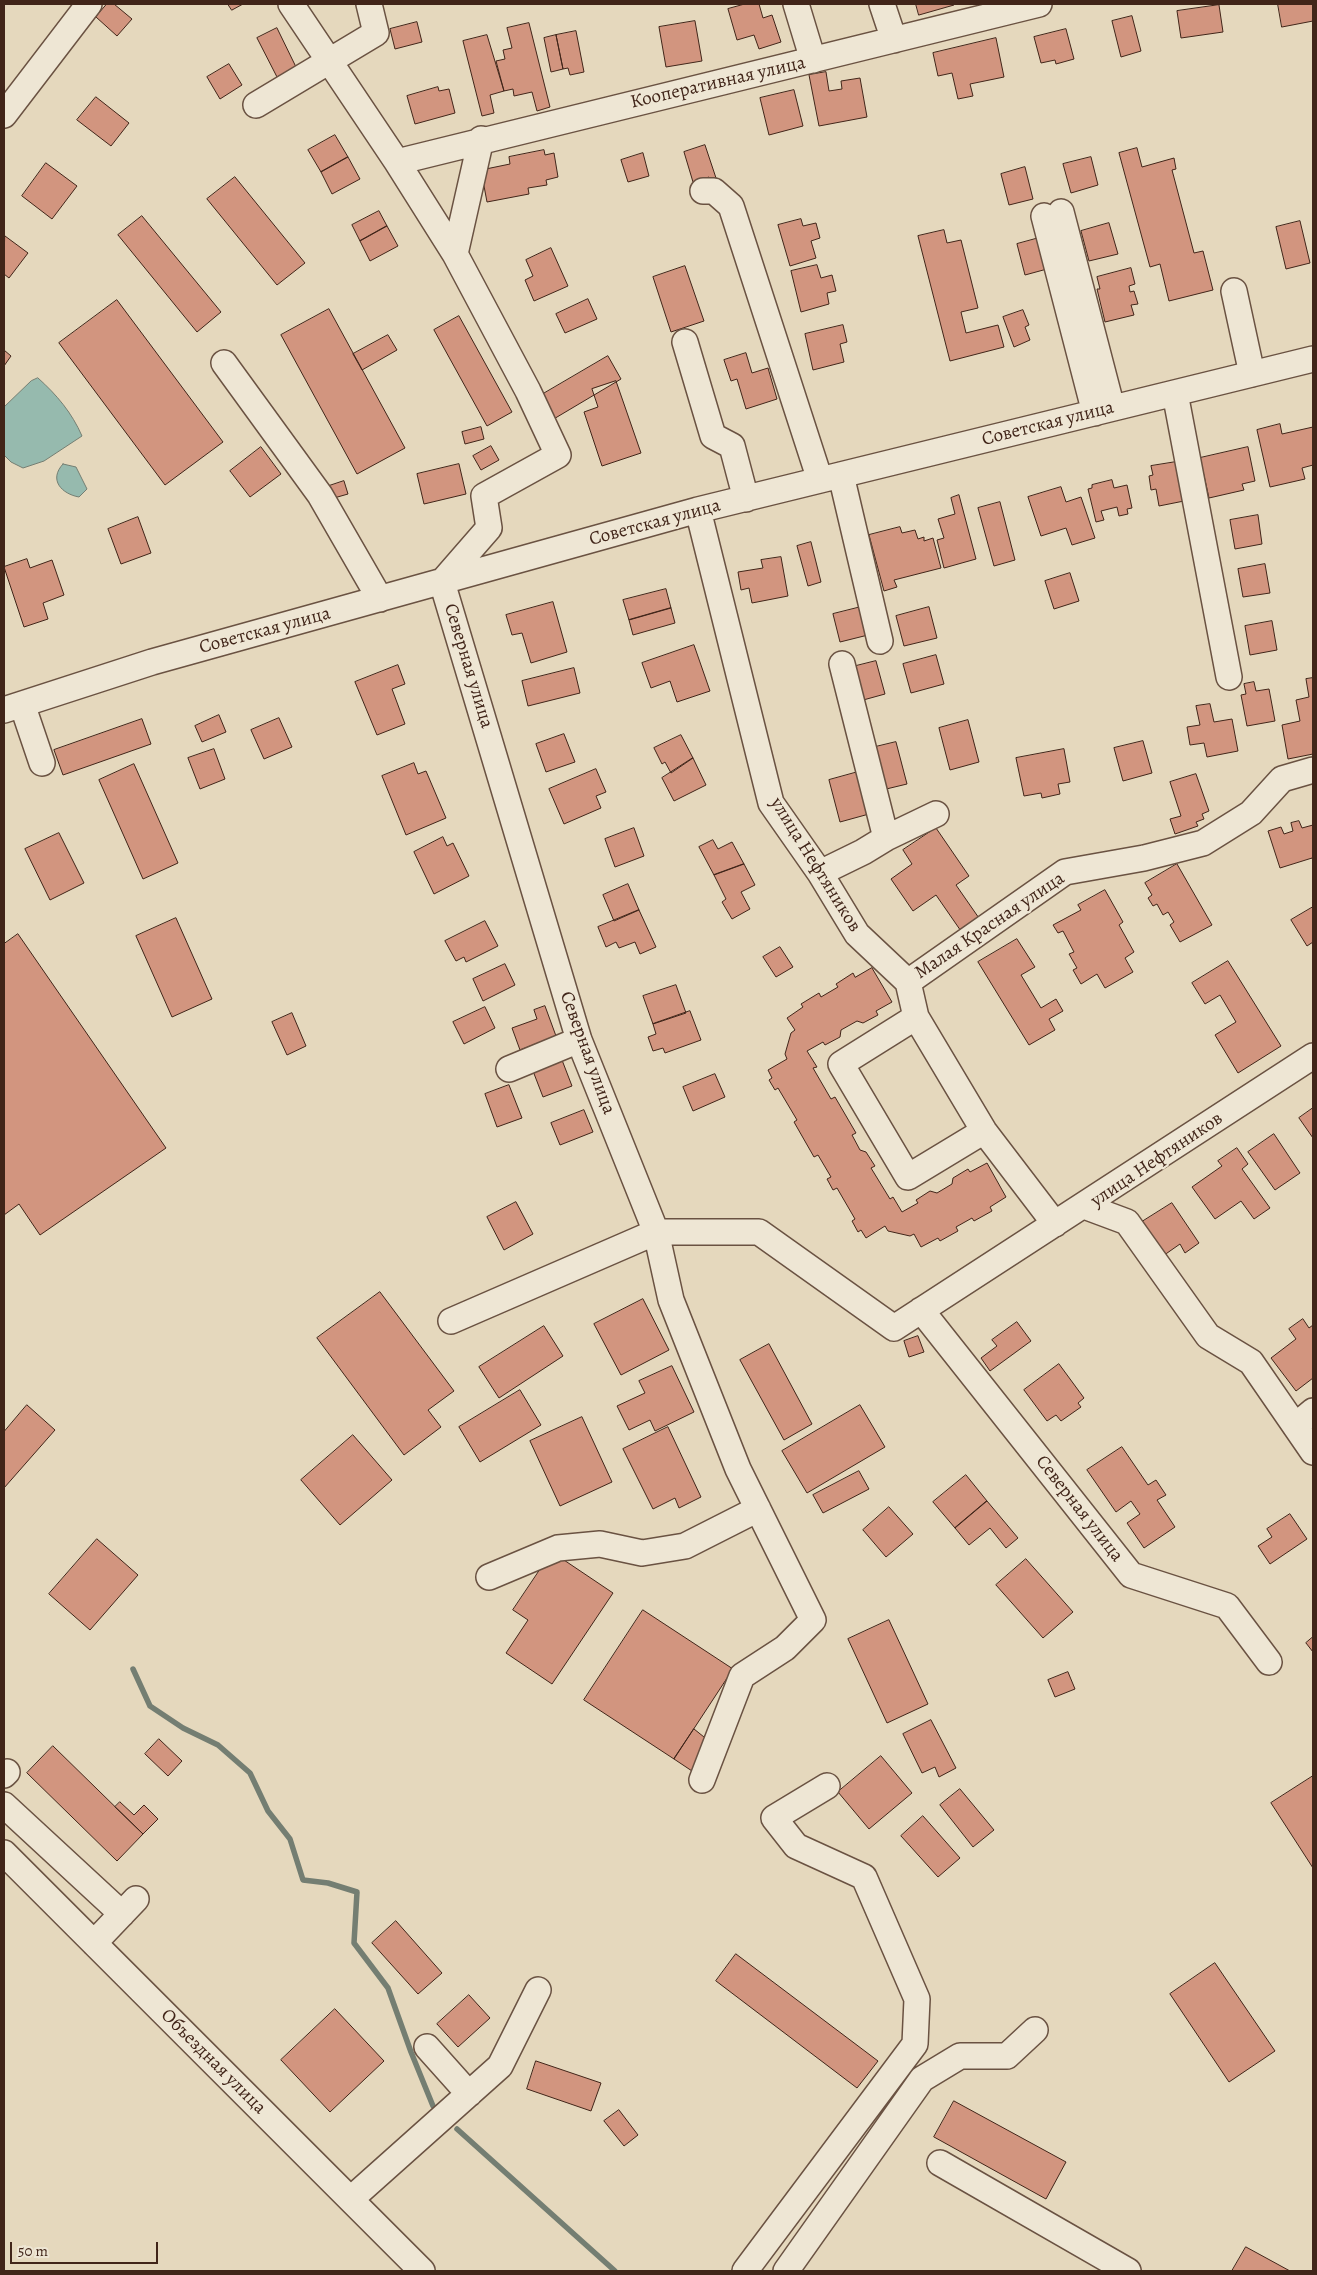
<!DOCTYPE html>
<html>
<head>
<meta charset="utf-8">
<style>
  body { margin:0 }
  #map { position:relative; width:1317px; height:2275px; overflow:hidden; background:#e5d8bd; font-family:Alegreya,serif }
  canvas { display:block }
  .frame { position:absolute; inset:0; border:5px solid #412519; pointer-events:none }
  .scale { position:absolute; left:10px; top:2242px; width:148px; height:22px; box-sizing:border-box; border:2px solid #412519; border-top:0; padding-left:6px; font-size:15px; line-height:18px; white-space:nowrap; color:#412519; -webkit-text-stroke:4px #eee6d4; paint-order:stroke }
</style>
</head>
<body>
<div id="map">
<canvas width="1317" height="2275"></canvas>
<div class="frame"></div>
<div class="scale">50 m</div>
</div>
<script>
const ctx = document.querySelector('canvas').getContext('2d');
ctx.lineJoin = 'round';
function paint(path, color) { ctx.fillStyle = color; ctx.fill(path, 'evenodd'); }
function trace(path, color, width, dash) { ctx.strokeStyle = color; ctx.lineWidth = width; ctx.lineCap = dash ? 'butt' : 'round'; ctx.setLineDash(dash || []); ctx.stroke(path); }
function drawText(font, color, halo, rows, align = 'center') {
  ctx.font = font + ' Alegreya,serif'; ctx.lineWidth = 4.5; ctx.setLineDash([]); ctx.textBaseline = 'middle'; ctx.strokeStyle = halo; ctx.fillStyle = color; for (const [text, x, y, turn = 0] of rows) {
    ctx.save(); ctx.translate(x, y); ctx.rotate((+turn || 0) * Math.PI / 180); ctx.textAlign = isNaN(turn) ? turn : align; if (halo) ctx.strokeText(text, 0, 0); ctx.fillText(text, 0, 0); ctx.restore();
  }
}
const water = new Path2D(`
  M38,378C57,395 72,413 82,436L44,461L23,468L11,462L4,455V407L31,381Z
  M63,464L76,467L87,489L79,497C62,494 48,480 63,464Z`);
const stream = new Path2D(`
  M133,1669L150,1706L183,1728L218,1745L250,1773L268,1811L290,1839L303,1880L328,1883L357,1892L354,1943L388,1988L411,2052L433,2106
  M457,2129L615,2271`);
const building = new Path2D(`
  M107,4H114L132,19L117,36L96,17Z
  M228,4H243L232,10Z
  M745,4H759L763,18L772,15L781,42L759,49L754,35L737,40L728,9Z
  M916,4H954V5L919,15Z
  M1278,4H1313V21L1282,27Z
  M1219,5L1223,32L1181,38L1177,11Z
  M1132,16L1141,51L1121,57L1112,21Z
  M695,21L702,61L666,67L659,27Z
  M417,22L422,42L395,49L390,29Z
  M529,23L550,107L537,111L532,92L514,96L513,89L504,91L496,61L505,59L503,50L512,48L507,28Z
  M277,28L296,67L277,77L257,38Z
  M1066,29L1074,59L1056,64L1055,60L1041,63L1034,37Z
  M576,31L584,72L570,75L568,68L563,69L556,35Z
  M487,35L504,91L490,95L494,113L482,116L463,41Z
  M556,35L563,69L551,72L544,38Z
  M996,38L1004,77L970,84L973,96L958,99L952,73L938,76L933,53Z
  M229,64L242,85L220,99L207,77Z
  M826,72L829,91L842,89L841,81L860,78L867,117L819,126L809,75Z
  M438,87L439,91L449,89L455,113L415,124L407,96Z
  M794,90L803,126L769,135L760,98Z
  M96,97L129,123L111,146L77,120Z
  M335,135L348,157L321,172L308,150Z
  M705,145L717,181L711,183L709,177L693,182L684,152Z
  M1137,148L1142,167L1174,158L1176,169L1172,170L1194,253L1203,251L1213,290L1169,301L1160,264L1150,267L1119,153Z
  M544,150L545,155L554,153L558,177L546,180L547,185L528,188L529,194L487,202L481,170L510,164L509,157Z
  M643,153L649,176L628,182L621,160Z
  M348,157L360,179L332,194L321,172Z
  M1091,157L1098,185L1071,193L1063,164Z
  M46,163L77,186L52,219L22,196Z
  M1025,167L1033,199L1009,205L1001,174Z
  M235,177L305,263L277,285L207,199Z
  M379,211L387,226L360,241L352,225Z
  M142,216L221,312L197,332L118,235Z
  M801,219L803,226L816,223L820,238L811,241L816,258L790,266L778,225Z
  M1300,221L1310,263L1286,269L1276,227Z
  M1109,223L1118,254L1089,261L1081,231Z
  M387,226L398,246L370,261L360,241Z
  M944,230L947,243L961,240L978,308L961,312L966,333L998,325L1004,347L950,361L918,236Z
  M5,236L28,253L9,278L4,274Z
  M1039,238L1047,269L1025,275L1017,244Z
  M551,248L568,286L534,301L525,280L533,276L526,260Z
  M817,265L821,278L832,275L836,291L827,293L829,304L801,312L791,271Z
  M685,266L704,321L671,332L653,277Z
  M1131,268L1135,284L1129,286L1130,292L1134,291L1138,304L1131,305L1134,315L1105,322L1097,289H1100L1097,277Z
  M588,299L597,319L565,333L556,314Z
  M117,300L223,442L165,485L59,343Z
  M329,309L405,448L357,474L281,335Z
  M1023,310L1029,325L1025,327L1030,340L1014,347L1003,317Z
  M459,316L512,412L487,426L434,330Z
  M843,325L847,342L840,344L844,362L813,370L805,334Z
  M388,335L397,350L362,370L353,354Z
  M4,350L11,356L4,366Z
  M746,353L752,373L768,368L777,399L746,409L737,379L731,381L724,360Z
  M608,356L621,379L552,420L538,397Z
  M616,381L641,453L602,466L584,412L598,407L592,389Z
  M1280,424L1282,434L1313,427V465L1302,468L1305,479L1270,487L1257,430Z
  M481,427L484,439L465,444L462,432Z
  M491,446L499,460L481,470L473,456Z
  M261,447L281,474L250,497L230,471Z
  M1248,447L1255,481L1242,484L1244,490L1209,498L1200,458Z
  M1176,462L1184,501L1159,506L1156,489L1151,490L1149,476L1153,475L1151,466Z
  M459,464L466,494L424,504L417,474Z
  M1112,480L1114,488L1127,485L1132,508L1127,509L1128,514L1119,516L1117,507L1101,511L1104,520L1096,522L1088,489L1092,488V485Z
  M344,481L348,494L327,500L323,488Z
  M1061,487L1066,502L1081,497L1095,538L1072,545L1066,528L1041,536L1028,497Z
  M959,495L976,559L944,568L937,540L944,538L938,519L955,514L951,498Z
  M1000,502L1015,560L994,566L978,508Z
  M1258,515L1262,544L1235,549L1230,520Z
  M138,517L151,553L121,564L108,529Z
  M900,527L902,533L915,530L918,539L924,537V541L933,538L941,568L894,580L897,587L884,591L869,535Z
  M811,542L821,582L808,586L797,546Z
  M781,557L788,596L752,603L749,588L741,590L738,572L763,568L761,560Z
  M27,559L30,568L52,560L64,595L43,603L48,619L24,627L4,567Z
  M1265,564L1270,593L1243,597L1238,569Z
  M1070,573L1079,601L1054,609L1045,581Z
  M666,589L671,608L629,620L623,600Z
  M553,602L567,652L531,663L522,633L512,635L506,615Z
  M861,607L868,635L840,642L833,614Z
  M929,607L937,638L904,646L896,616Z
  M671,608L675,623L633,635L629,620Z
  M1272,621L1277,650L1250,655L1245,626Z
  M694,645L710,691L677,702L670,681L651,688L642,663Z
  M936,655L944,684L911,693L903,664Z
  M876,661L885,694L856,702L848,668Z
  M398,665L405,684L392,689L405,724L377,735L355,682Z
  M574,668L580,693L528,706L522,681Z
  M1313,678V754L1288,759L1282,725L1300,721L1296,700L1309,697L1306,679Z
  M1254,682L1256,691L1269,689L1275,721L1247,726L1241,695L1246,694L1244,684Z
  M1210,704L1214,722L1232,719L1238,751L1207,757L1204,743L1190,745L1187,727L1200,725L1196,706Z
  M219,715L226,732L202,742L195,726Z
  M279,718L292,747L264,759L251,730Z
  M142,719L151,744L63,775L54,750Z
  M968,720L979,762L950,770L939,728Z
  M564,734L575,762L546,772L536,744Z
  M681,735L693,758L671,773L665,762L662,764L654,748Z
  M1143,741L1152,773L1123,781L1114,748Z
  M896,742L907,784L878,791L867,749Z
  M214,749L225,779L200,789L188,758Z
  M1064,749L1070,782L1058,784L1060,794L1042,798L1041,793L1024,796L1016,758Z
  M693,758L706,785L674,801L662,778Z
  M414,763L418,774L426,771L446,818L406,835L382,776Z
  M134,764L178,863L143,879L99,780Z
  M596,769L606,792L596,796L601,808L564,824L549,789Z
  M858,772L869,814L840,822L829,780Z
  M1196,774L1209,811L1202,814L1204,819L1196,822L1198,826L1175,834L1170,819L1181,816L1170,782Z
  M1299,821L1302,828L1313,825V861L1312,858L1280,868L1268,831L1281,827L1284,834L1293,831L1291,823Z
  M634,828L644,856L615,867L605,839Z
  M936,828L969,876L956,885L981,921L963,934L936,895L913,911L891,879L912,864L903,850Z
  M59,833L84,883L50,900L25,849Z
  M443,837L447,846L453,843L469,876L434,894L414,852Z
  M713,840L718,849L732,842L744,864L714,875L699,847Z
  M744,864L755,885L741,892L750,909L732,919L722,902L726,899L714,875Z
  M1177,864L1212,925L1180,942L1170,925L1174,922L1168,912L1163,915L1157,904L1153,906L1148,898L1152,895L1145,883Z
  M628,884L639,910L614,921L603,895Z
  M1105,890L1123,922L1119,925L1134,952L1125,958L1133,972L1105,988L1097,974L1081,984L1073,970L1077,968L1069,954L1074,952L1063,931L1058,933L1053,925L1081,910L1078,905Z
  M1313,907V942L1307,946L1291,920Z
  M639,910L656,947L640,954L635,942L619,948L616,942L606,947L598,927Z
  M176,918L212,999L172,1017L136,936Z
  M485,921L498,946L466,962L464,957L456,961L445,941Z
  M18,934L166,1148L40,1235L19,1204L4,1215V944Z
  M1017,939L1035,967L1021,975L1041,1008L1056,999L1063,1011L1049,1019L1055,1030L1029,1045L978,962Z
  M780,947L793,967L776,977L763,957Z
  M1228,961L1281,1046L1238,1073L1215,1035L1236,1022L1220,995L1205,1004L1192,983Z
  M505,964L515,985L483,1001L473,979Z
  M872,968L892,1002L876,1011L878,1015L863,1023L857,1021L841,1030L840,1037L825,1045L823,1042L807,1051L817,1067L813,1068L831,1099L835,1097L856,1133L852,1135L860,1150L866,1152L875,1166L871,1168L890,1199L893,1197L902,1212L918,1203L916,1200L930,1191L937,1193L952,1184L953,1178L968,1169L970,1172L987,1163L1006,1197L990,1207L992,1211L974,1221L972,1218L956,1227L958,1231L940,1241L938,1238L921,1247L914,1234L910,1236L888,1231L885,1226L866,1238L861,1230L858,1232L852,1221L855,1219L837,1188L833,1190L827,1179L831,1177L818,1155L814,1157L794,1122L797,1120L778,1088L775,1090L769,1080L772,1078L768,1070L787,1059L785,1054L791,1033L795,1030L787,1018L803,1007L801,1004L819,993L821,997L838,987L836,984L853,973L855,977Z
  M676,985L686,1013L653,1024L643,996Z
  M545,1006L556,1036L520,1050L512,1028L537,1019L534,1010Z
  M485,1007L495,1028L464,1044L453,1022Z
  M690,1011L701,1040L665,1053L663,1048L653,1051L648,1037L656,1034L653,1024Z
  M292,1013L306,1046L287,1055L272,1022Z
  M562,1060L572,1086L543,1097L533,1071Z
  M715,1074L725,1097L693,1111L683,1087Z
  M509,1085L522,1118L497,1127L485,1094Z
  M1313,1108V1138L1299,1118Z
  M584,1110L593,1132L560,1145L551,1123Z
  M1274,1134L1300,1173L1275,1190L1248,1152Z
  M1237,1148L1248,1164L1242,1169L1270,1208L1254,1219L1241,1201L1215,1219L1192,1187L1222,1166L1218,1161Z
  M516,1202L533,1234L504,1250L487,1217Z
  M1172,1203L1199,1243L1185,1253L1180,1244L1160,1258L1137,1225Z
  M380,1292L454,1391L428,1410L441,1427L404,1455L317,1338Z
  M643,1299L669,1350L621,1375L594,1324Z
  M1303,1319L1309,1328L1313,1325V1378L1296,1391L1271,1358L1296,1339L1289,1329Z
  M1017,1322L1031,1341L990,1371L981,1358L997,1346L992,1340Z
  M544,1326L563,1356L499,1398L479,1367Z
  M918,1336L924,1352L909,1357L904,1341Z
  M769,1344L812,1424L784,1440L740,1360Z
  M1059,1364L1084,1398L1078,1403L1081,1407L1061,1421L1056,1415L1047,1421L1024,1390Z
  M672,1366L694,1412L655,1431L650,1420L629,1430L617,1406L645,1393L639,1381Z
  M520,1390L541,1425L480,1462L459,1427Z
  M27,1405L55,1430L4,1488V1432Z
  M860,1405L885,1447L807,1493L782,1451Z
  M582,1417L612,1482L560,1506L530,1441Z
  M668,1427L701,1497L679,1508L675,1498L653,1509L623,1449Z
  M353,1435L392,1480L340,1525L301,1480Z
  M1122,1447L1148,1485L1156,1480L1166,1495L1157,1500L1175,1527L1144,1548L1127,1523L1140,1514L1131,1501L1116,1512L1087,1470Z
  M859,1471L869,1489L823,1513L813,1495Z
  M966,1475L987,1501L955,1528L933,1502Z
  M987,1501L1018,1538L1006,1548L990,1528L969,1545L955,1528Z
  M889,1507L913,1534L886,1557L863,1530Z
  M1290,1514L1307,1539L1270,1564L1258,1546L1272,1537L1267,1529Z
  M97,1539L138,1575L90,1630L49,1594Z
  M552,1552L613,1593L552,1684L506,1653L528,1620L513,1610Z
  M1026,1559L1073,1612L1043,1638L996,1585Z
  M643,1610L733,1669L674,1759L584,1700Z
  M889,1620L928,1704L887,1723L848,1639Z
  M1313,1637V1652L1306,1643Z
  M1068,1672L1075,1689L1055,1697L1048,1680Z
  M931,1720L956,1768L939,1777L935,1767L922,1773L903,1734Z
  M694,1729L704,1737L707,1732L711,1741L692,1771L674,1759Z
  M159,1739L182,1761L168,1776L145,1754Z
  M53,1746L143,1834L117,1861L27,1773Z
  M881,1756L912,1793L869,1829L838,1792Z
  M1313,1776V1868L1271,1803Z
  M960,1789L994,1830L973,1847L940,1805Z
  M120,1802L134,1815L144,1805L158,1819L143,1834L115,1807Z
  M923,1816L960,1858L938,1877L901,1836Z
  M396,1921L442,1973L418,1994L372,1943Z
  M736,1954L878,2061L857,2088L716,1981Z
  M1215,1963L1275,2051L1229,2082L1170,1994Z
  M469,1995L490,2018L458,2047L437,2024Z
  M335,2009L384,2061L330,2112L281,2060Z
  M536,2061L601,2083L591,2111L527,2089Z
  M954,2101L1066,2162L1046,2199L934,2137Z
  M619,2110L638,2135L624,2146L604,2121Z
  M1246,2247L1290,2271H1232Z`);
const minor = new Path2D(`
  M291,4L397,162L455,254L528,391L558,455L484,496L489,528L442,582
  M796,4L813,60
  M882,4L894,40
  M256,105L376,33L369,4
  M4,115L89,4
  M397,162L1039,4
  M703,191H714L731,206L820,480
  M1061,212L1112,408
  M1044,216L1095,413
  M455,254L481,139
  M1234,291L1252,374
  M685,342L713,436L732,446L746,499
  M224,363L320,495L380,599
  M1175,393L1229,677
  M841,475L880,641
  M698,510L771,803L820,873L857,934L908,982L916,1017L984,1131L1055,1224
  M442,582L579,1040L656,1232L671,1300L738,1469L813,1620L785,1648L742,1676L702,1780
  M22,704L42,763
  M4,710L152,662L698,510L1313,359
  M886,838L936,814
  M820,873L863,852L886,838L842,664
  M908,982L1065,872L1144,858L1203,843L1251,813L1282,779L1313,770
  M916,1017L841,1064L908,1177L984,1131
  M509,1069L579,1040
  M1084,1206L1127,1222L1208,1336L1251,1362L1313,1452
  M921,1310L1131,1575L1227,1606L1269,1662
  M451,1321L656,1232H759L894,1328L1313,1056
  M1295,1426L1313,1411
  M489,1577L558,1548L600,1544L642,1553L685,1546L758,1509
  M4,1775L7,1772
  M4,1805L122,1914
  M4,1853L422,2271
  M94,1943L136,1899
  M427,2047L469,2094
  M940,2163L1128,2271
  M351,2199L500,2066L538,1990
  M745,2271L915,2044L917,1999L864,1877L796,1846L774,1818L827,1786
  M786,2271L922,2079L960,2056H1007L1035,2030`);
const streetNames = [
  ["Кооперативная улица",718,83,-13],
  ["Советская улица",1048,424,-14],
  ["Советская улица",655,523,-15],
  ["Советская улица",265,631,-15],
  ["Северная улица",468,666,73],
  ["улица Нефтяников",815,865,58],
  ["Малая Красная улица",990,926,-34],
  ["Северная улица",587,1053,70],
  ["улица Нефтяников",1157,1160,-34],
  ["Северная улица",1079,1509,52],
  ["Объездная улица",213,2062,45]
];
paint(water, '#96baae');
trace(water, '#747e72', 1);
trace(stream, '#747e72', 5.5);
paint(building, '#d2957f');
trace(building, '#412519', 1);
trace(minor, '#6a5242', 28);
trace(minor, '#eee6d4', 25);
drawText('19px', '#412519', '#eee6d4', streetNames);
</script>
</body>
</html>
